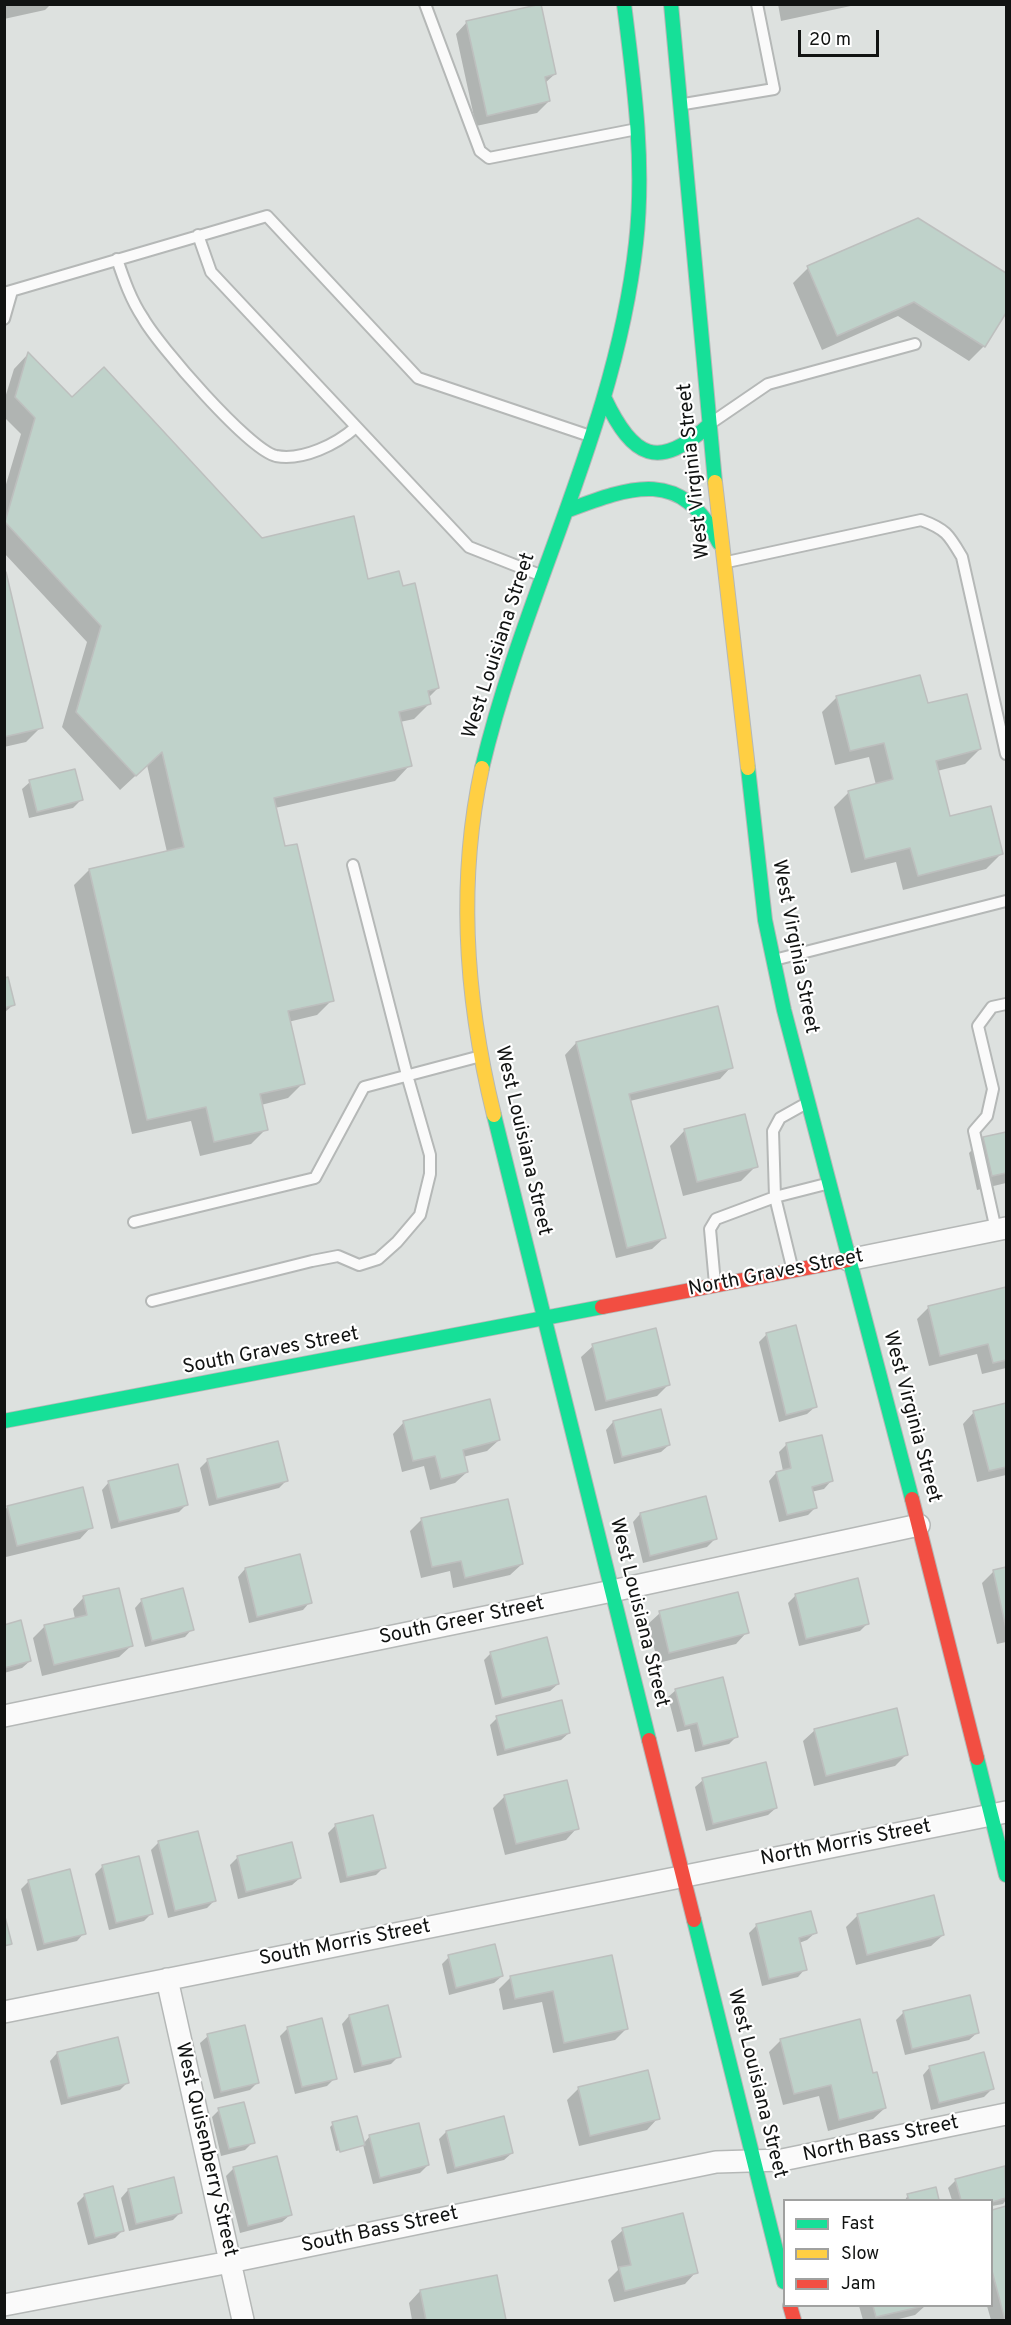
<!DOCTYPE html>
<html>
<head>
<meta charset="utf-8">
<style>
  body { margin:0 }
  #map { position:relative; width:1011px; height:2325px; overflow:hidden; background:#dde1df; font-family:Overpass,sans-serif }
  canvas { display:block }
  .frame { position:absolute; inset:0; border:6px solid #111312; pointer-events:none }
  .legend { position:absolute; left:783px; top:2199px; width:210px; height:108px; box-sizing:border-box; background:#fff; border:2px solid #a0a1a0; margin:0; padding:8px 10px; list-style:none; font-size:18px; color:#111312 }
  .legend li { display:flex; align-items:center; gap:12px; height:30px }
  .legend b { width:30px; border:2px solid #a0a1a0 }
  .scale { position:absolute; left:798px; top:30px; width:81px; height:27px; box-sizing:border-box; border:3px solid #111312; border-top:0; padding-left:8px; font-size:18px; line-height:21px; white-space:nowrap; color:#111312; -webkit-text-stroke:4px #fff; paint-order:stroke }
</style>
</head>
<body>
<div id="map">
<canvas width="1011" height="2325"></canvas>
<div class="frame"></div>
<ul class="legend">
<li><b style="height:8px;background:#16e098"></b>Fast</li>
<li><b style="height:8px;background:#ffcf43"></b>Slow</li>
<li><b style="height:8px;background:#f24e42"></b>Jam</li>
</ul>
<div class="scale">20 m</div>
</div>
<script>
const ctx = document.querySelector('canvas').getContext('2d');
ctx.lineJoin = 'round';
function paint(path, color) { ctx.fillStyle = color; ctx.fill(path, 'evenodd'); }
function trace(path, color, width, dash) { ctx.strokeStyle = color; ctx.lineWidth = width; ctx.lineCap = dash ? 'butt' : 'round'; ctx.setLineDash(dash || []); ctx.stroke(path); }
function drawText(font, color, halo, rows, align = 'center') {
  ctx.font = font + ' Overpass,sans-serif'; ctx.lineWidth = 4.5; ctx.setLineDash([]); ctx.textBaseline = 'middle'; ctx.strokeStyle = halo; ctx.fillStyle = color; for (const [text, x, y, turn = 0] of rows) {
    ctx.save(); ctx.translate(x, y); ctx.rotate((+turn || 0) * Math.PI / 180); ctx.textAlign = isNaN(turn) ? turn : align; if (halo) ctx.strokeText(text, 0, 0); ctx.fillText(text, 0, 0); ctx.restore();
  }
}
const shadow = new Path2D(`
  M4,4H51L45,10L4,19Z
  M778,4H860L781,21Z
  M467,22L555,74L545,83L549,101L537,113L476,126L456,34Z
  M918,219L1006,275V310L984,346L969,361L898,316L822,350L793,283L808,268Z
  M28,354L72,399L262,539L367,580L438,688L428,698L429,704L414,719L400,722L410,765L395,781L275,808L284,848L332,1000L317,1015L288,1022L303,1083L288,1098L261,1105L266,1129L251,1144L200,1156L191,1121L132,1134L74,885L89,870L167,852L147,765L120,790L62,727L87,642L4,553V491L21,434L4,417V401L14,369Z
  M4,574L41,727L26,742L4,747Z
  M837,697L980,749L965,764L937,771L949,818L1001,854L986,869L903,890L896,862L851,873L834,807L849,792L876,785L869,757L835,765L822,712Z
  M30,782L81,800L73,808L29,818L22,789Z
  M4,979L13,1005L4,1013Z
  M576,1043L731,1067L720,1079L630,1101L664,1238L652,1249L616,1258L565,1055Z
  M685,1130L756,1166L741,1181L683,1196L670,1146Z
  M1006,1133V1183L977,1190L969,1153L984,1138Z
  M1006,1288V1368L982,1374L977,1354L929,1366L917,1319L928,1308Z
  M767,1334L815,1407L807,1414L779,1422L759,1342Z
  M593,1346L669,1384L657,1396L595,1411L581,1357Z
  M1006,1404V1475L977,1482L963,1424L974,1412Z
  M404,1422L499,1440L487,1451L463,1457L467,1472L455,1483L430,1490L424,1466L402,1472L393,1434Z
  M613,1422L669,1445L661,1452L614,1464L606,1430Z
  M786,1445L831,1481L824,1489L811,1492L815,1508L808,1515L779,1522L769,1481L776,1473L783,1471L779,1452Z
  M208,1460L286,1481L279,1488L209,1506L200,1468Z
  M109,1482L187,1504L179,1512L111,1529L102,1490Z
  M8,1507L91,1527L80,1539L6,1557L4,1510Z
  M640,1514L715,1539L707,1547L643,1563L633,1522Z
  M422,1519L522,1564L510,1575L453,1588L450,1571L421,1578L410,1531Z
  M245,1569L310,1602L303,1610L249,1623L238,1577Z
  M1006,1569V1642L997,1644L982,1583L993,1572Z
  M796,1595L868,1623L860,1631L799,1646L788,1603Z
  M84,1597L131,1646L119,1657L42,1676L33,1638L45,1626L75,1619L73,1609Z
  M142,1600L192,1629L185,1637L145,1647L135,1608Z
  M660,1613L747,1632L736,1644L658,1663L648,1624Z
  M4,1626L30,1661L22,1668L4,1673Z
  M491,1653L558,1684L550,1691L495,1705L484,1660Z
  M676,1690L736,1737L729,1744L695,1752L690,1729L677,1732L668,1697Z
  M497,1718L569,1733L561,1740L497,1756L490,1725Z
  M815,1730L907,1754L895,1766L814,1786L803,1741Z
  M703,1780L776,1808L768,1815L706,1831L695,1787Z
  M504,1797L577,1828L566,1840L505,1855L493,1808Z
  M336,1825L384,1867L376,1875L340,1883L328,1833Z
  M159,1842L214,1901L207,1908L168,1918L151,1850Z
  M238,1857L300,1878L292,1885L238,1899L230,1865Z
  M102,1867L152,1913L144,1921L109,1930L95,1874Z
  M29,1881L84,1933L77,1941L37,1951L21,1889Z
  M858,1915L943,1935L931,1946L856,1965L846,1927Z
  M756,1926L815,1933L807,1940L799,1943L805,1969L798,1977L762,1986L749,1933Z
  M449,1957L502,1976L494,1983L449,1995L442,1964Z
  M611,1957L626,2029L615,2040L553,2053L542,2002L503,2010L499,1989L510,1978Z
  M904,2012L977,2033L969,2040L905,2055L896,2020Z
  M349,2016L399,2056L391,2064L354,2073L342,2024Z
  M288,2028L335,2078L327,2086L295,2094L280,2036Z
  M208,2036L258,2082L250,2090L214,2099L200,2043Z
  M781,2040L872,2075L885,2108L873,2119L828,2131L819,2096L783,2105L769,2052Z
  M57,2053L128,2082L120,2090L61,2105L50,2061Z
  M930,2067L992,2089L984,2097L931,2110L923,2075Z
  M579,2088L658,2118L647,2130L579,2146L567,2100Z
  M219,2110L253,2142L245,2150L221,2156L212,2117Z
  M333,2124L363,2144L370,2136L428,2165L420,2173L373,2184L363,2145L336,2151L330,2127Z
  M446,2132L512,2153L504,2160L447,2174L439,2139Z
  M234,2168L290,2215L282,2222L240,2233L226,2176Z
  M1003,2168L1006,2180V2200L1003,2204L992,2206V2200H952L948,2188L956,2180Z
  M934,2188L937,2200H905L908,2195Z
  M128,2190L181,2212L173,2220L129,2231L121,2198Z
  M85,2195L122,2231L115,2238L88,2245L77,2203Z
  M1006,2208V2320H991L987,2306H992V2212Z
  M623,2230L696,2272L685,2284L614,2302L608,2280L618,2270L611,2241Z
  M496,2276L505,2320H412L409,2303L420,2291Z
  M859,2306H925L915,2315L895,2320H863Z`);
const building = new Path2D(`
  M541,4L556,74L545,77L550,101L487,116L466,21Z
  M918,218L1006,273V313L985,347L914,302L837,336L807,266Z
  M28,352L72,397L104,367L262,538L354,516L368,579L399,571L403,586L415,583L439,688L428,691L431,704L399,712L412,766L274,798L285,846L297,844L334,1001L288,1011L305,1084L260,1094L268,1130L214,1142L206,1107L147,1120L89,869L184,847L162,752L136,776L76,712L101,626L5,522L35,418L15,397Z
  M6,572L43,728L4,737V573Z
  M920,675L928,703L967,694L981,749L936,761L950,816L991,806L1003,854L918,876L910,848L865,859L848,791L893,779L884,743L850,751L836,696Z
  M75,769L83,800L37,812L29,780Z
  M8,977L15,1005L4,1008V978Z
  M718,1006L733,1068L629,1094L666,1238L627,1248L576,1042Z
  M745,1114L758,1167L697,1182L684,1129Z
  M1006,1132V1173L992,1176L983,1137Z
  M1006,1287V1360L993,1363L988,1344L940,1356L928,1306Z
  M796,1325L817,1407L786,1415L766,1333Z
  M656,1328L670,1385L606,1401L592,1344Z
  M490,1399L500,1440L463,1450L468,1472L441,1479L435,1456L413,1461L403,1421Z
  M1006,1403V1467L989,1471L973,1411Z
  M661,1409L670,1445L622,1457L613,1421Z
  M822,1435L833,1481L812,1487L817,1508L787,1515L776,1472L791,1468L786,1443Z
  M278,1441L288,1481L217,1499L207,1459Z
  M178,1464L188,1505L119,1522L108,1481Z
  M83,1487L93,1528L17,1546L7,1506Z
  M706,1496L717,1539L650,1556L640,1513Z
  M508,1499L523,1564L465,1578L461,1561L432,1567L421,1518Z
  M300,1554L312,1603L257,1617L245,1568Z
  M1006,1567V1628L993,1570Z
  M858,1578L869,1624L806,1639L795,1594Z
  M119,1588L133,1646L54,1665L44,1625L87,1615L83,1596Z
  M183,1588L194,1630L152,1641L141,1599Z
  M738,1592L749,1633L669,1653L659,1611Z
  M21,1620L31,1661L4,1668V1625Z
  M547,1637L559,1684L502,1698L490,1652Z
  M723,1677L738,1737L703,1746L697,1723L685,1726L675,1689Z
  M562,1700L570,1733L505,1750L496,1716Z
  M897,1708L908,1755L826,1776L814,1729Z
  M766,1762L777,1808L713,1824L702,1778Z
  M567,1780L579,1829L516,1844L504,1795Z
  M373,1815L386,1868L347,1877L335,1824Z
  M198,1831L216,1901L175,1911L158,1841Z
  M292,1842L301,1878L246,1892L237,1856Z
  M139,1856L153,1914L116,1923L102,1865Z
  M70,1869L86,1934L44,1944L28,1880Z
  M934,1895L944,1935L867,1955L857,1914Z
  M811,1911L817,1933L799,1938L807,1970L769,1979L756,1924Z
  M4,1913L12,1944L4,1946Z
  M495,1944L503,1976L456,1988L448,1955Z
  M612,1955L628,2029L564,2043L553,1991L515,1999L510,1976Z
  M970,1995L979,2033L912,2049L903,2011Z
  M388,2005L401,2057L362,2066L349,2015Z
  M322,2018L337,2079L302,2087L287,2027Z
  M860,2019L873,2073L877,2072L886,2108L839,2120L831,2085L794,2094L780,2039Z
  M245,2025L259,2083L221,2092L207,2034Z
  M118,2037L129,2083L68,2098L57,2052Z
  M984,2052L994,2089L939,2103L929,2066Z
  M648,2070L660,2119L590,2136L578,2087Z
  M244,2102L255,2143L229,2149L218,2108Z
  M357,2116L365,2145L340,2152L332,2122Z
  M504,2116L513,2153L455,2168L446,2131Z
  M419,2123L429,2165L380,2178L369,2135Z
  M277,2156L292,2215L248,2226L233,2167Z
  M1005,2166L1006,2198L992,2202L961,2200L955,2179Z
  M174,2177L182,2213L136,2224L128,2189Z
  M113,2186L124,2231L95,2238L84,2194Z
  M936,2187L939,2200H909L907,2194Z
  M1006,2206V2320H1005L992,2271V2210Z
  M683,2213L698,2273L625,2291L619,2267L631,2265L622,2228Z
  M497,2275L506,2320H426L420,2290Z
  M873,2306H924L876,2317Z`);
const lane = new Path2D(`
  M425,4L480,151L489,158L637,129
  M684,104L774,89L757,4
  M198,235L211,272L469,547L540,575
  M117,259C124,280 131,300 143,318C158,345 249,450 276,456C303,461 337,444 356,427
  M4,293L267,216L418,378L590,436
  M4,319L12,291
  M711,423L768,384L915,344
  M727,562L921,520C946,529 949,535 962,557L1006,754
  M774,960L1006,901
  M805,1104L780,1118L773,1131L775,1197L826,1184
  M134,1222L315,1178L364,1087L481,1056
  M996,1230L974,1131L987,1116L993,1089L978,1026L992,1007L1006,1004
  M715,1284L710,1229L716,1219L775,1197L792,1267
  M152,1301L312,1261L338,1256L359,1265L378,1259L397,1242L420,1215L430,1174V1155L407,1075L353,865`);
const street = new Path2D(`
  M848,1260L1006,1228
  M4,1716L612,1591L919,1525
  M167,1979L243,2320
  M4,2012L1006,1812
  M4,2305L230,2262L716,2162L782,2160L1006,2114`);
const fast = new Path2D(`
  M671,4L715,482
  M605,399C633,458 658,471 709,425
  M566,511C632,486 682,467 719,543
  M482,768C524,590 616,427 636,243C645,163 634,83 624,4
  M748,768L765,920L784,1010L912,1499
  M494,1115L649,1740
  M4,1421L602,1307
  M977,1758L1006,1875
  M694,1920L784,2282`);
const slow = new Path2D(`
  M715,482L748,768
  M482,768C457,883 466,1002 494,1115`);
const jam = new Path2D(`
  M602,1307L848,1260
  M912,1499L977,1758
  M649,1740L694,1920
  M790,2306L794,2320`);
const streetNames = [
  ["West Virginia Street",695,471,-96],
  ["West Louisiana Street",500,646,-72],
  ["West Virginia Street",794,947,79],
  ["West Louisiana Street",522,1141,77],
  ["North Graves Street",776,1274,-11],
  ["South Graves Street",271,1352,-11],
  ["West Virginia Street",911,1417,75],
  ["West Louisiana Street",638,1613,76],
  ["South Greer Street",462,1622,-12],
  ["North Morris Street",846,1844,-11],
  ["South Morris Street",345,1944,-11],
  ["West Louisiana Street",756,2084,76],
  ["North Bass Street",881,2140,-12],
  ["West Quisenberry Street",205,2150,77],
  ["South Bass Street",380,2231,-12]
];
paint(shadow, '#0003');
paint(building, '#bfd2ca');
trace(building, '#bdbfbe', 1.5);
trace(lane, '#b5b8b7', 14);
trace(street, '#b5b8b7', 24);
trace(fast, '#b5b8b7', 16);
trace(slow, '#b5b8b7', 16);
trace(jam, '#b5b8b7', 16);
trace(lane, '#fafafa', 10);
trace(street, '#fafafa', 21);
trace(fast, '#16e098', 14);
trace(slow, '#ffcf43', 14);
trace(jam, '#f24e42', 14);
drawText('20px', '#111312', '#fff', streetNames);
</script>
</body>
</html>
